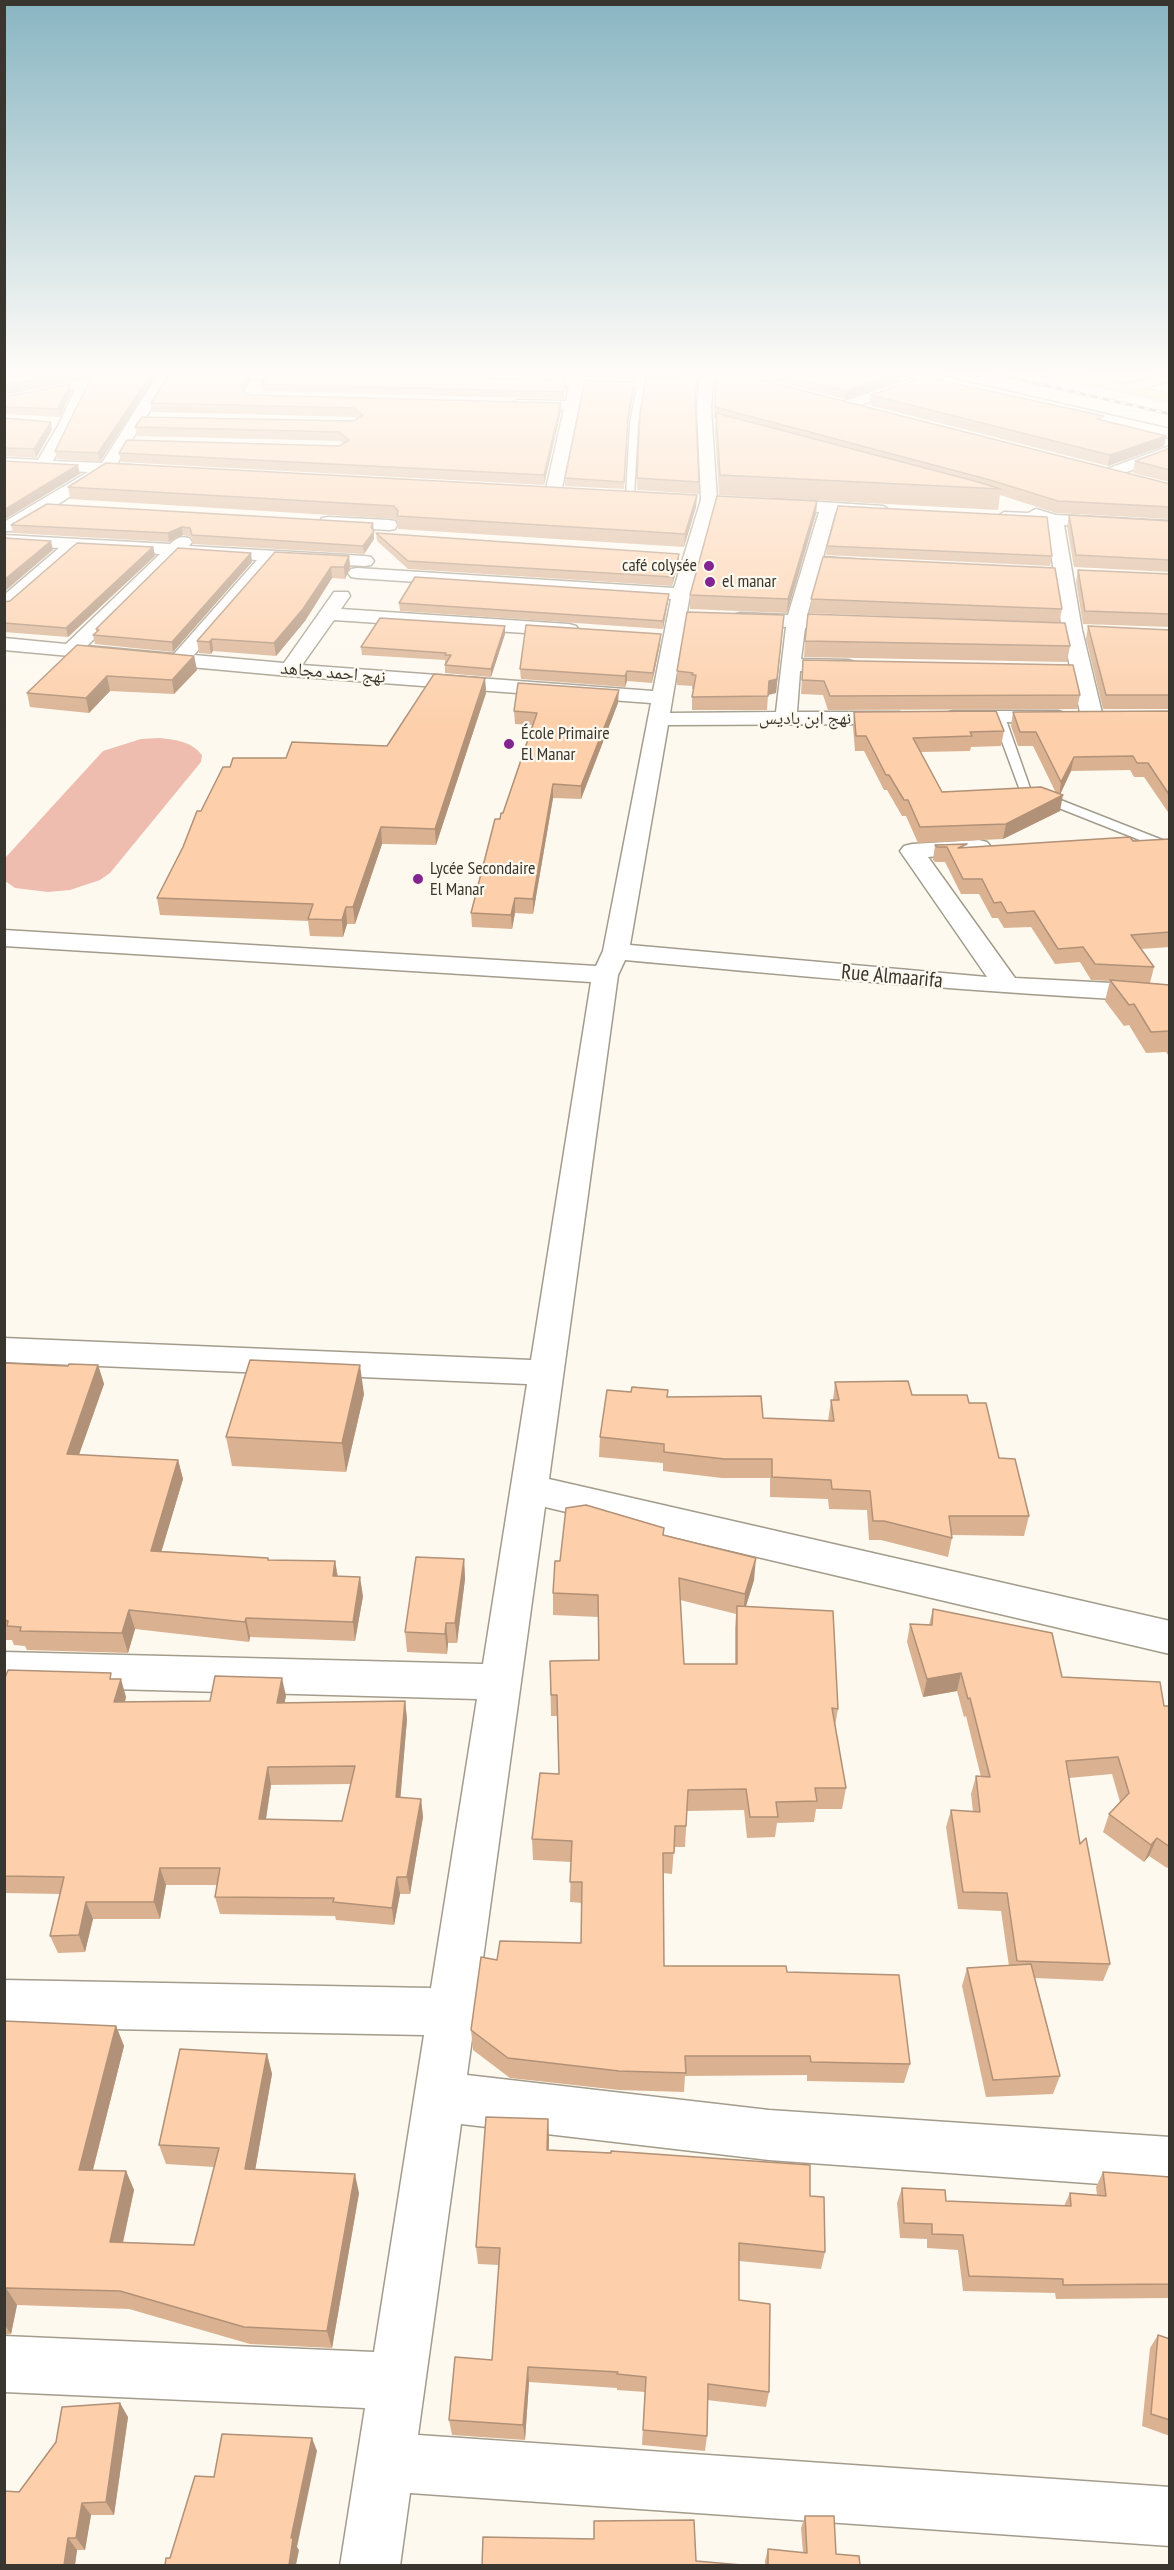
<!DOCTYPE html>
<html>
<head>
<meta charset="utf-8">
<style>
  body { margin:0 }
  #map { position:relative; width:1174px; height:2570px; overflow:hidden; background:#fef9ef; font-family:"PT Sans Narrow",sans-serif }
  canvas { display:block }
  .frame { position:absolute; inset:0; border:6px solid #39362f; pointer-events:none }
</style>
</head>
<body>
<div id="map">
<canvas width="1174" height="2570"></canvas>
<div class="frame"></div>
</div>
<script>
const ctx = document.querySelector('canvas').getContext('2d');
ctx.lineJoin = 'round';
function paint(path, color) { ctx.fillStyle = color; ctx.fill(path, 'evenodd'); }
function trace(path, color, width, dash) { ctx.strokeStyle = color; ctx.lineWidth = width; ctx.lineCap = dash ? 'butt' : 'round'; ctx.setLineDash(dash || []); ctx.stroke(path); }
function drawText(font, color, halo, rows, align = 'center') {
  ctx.font = font + ' "PT Sans Narrow","Noto Naskh Arabic",sans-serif'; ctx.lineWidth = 4.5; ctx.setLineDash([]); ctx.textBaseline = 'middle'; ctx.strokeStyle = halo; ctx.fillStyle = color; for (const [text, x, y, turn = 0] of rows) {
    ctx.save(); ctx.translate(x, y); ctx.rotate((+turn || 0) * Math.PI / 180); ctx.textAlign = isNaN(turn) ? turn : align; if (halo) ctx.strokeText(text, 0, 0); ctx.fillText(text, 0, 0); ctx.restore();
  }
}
const green = new Path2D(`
  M159,738C176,740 191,741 202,755L201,762L110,873L100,880L70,890L48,892L15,888L5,881L6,857L103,751L141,739Z`);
const lane = new Path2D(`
  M638,380L645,382L638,424L634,496L630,499L626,496L630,424Z
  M999,714L1005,717L1030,788L1170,843V852L1021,793L993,717Z`);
const street = new Path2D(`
  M115,373H141L139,376L90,386L73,424L53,461L102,463L159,373H395L692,380L699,384L706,373H720L713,384L711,407L717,500L690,594L670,713L776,712L786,627L740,625L733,623L731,619L733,615L740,613L788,615L819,512L767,508L765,504L773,499L883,506L891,511L883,516L835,513L823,557L865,560L871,561L874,565L871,569L865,570L820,568L807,616L853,618L860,620L863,624L860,628L853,630L805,628L801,659L848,660L855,662L858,666L855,670L848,672L800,671L797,712H899L906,714L910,718L906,722L899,724L668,725L630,945L987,977L900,851L904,846L912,844L979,840L987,842L991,847L987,852L928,857L1015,978L1170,986V1002C987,993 807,977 625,960L618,975L549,1479L1170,1621V1654L545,1507L467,2075L769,2110L1170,2137V2189L769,2160L461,2124L418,2435L1170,2487V2546L410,2493L400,2566H340L365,2408L4,2392V2336L374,2352L424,2035L4,2027V1980L431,1988L477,1699L4,1686V1652L483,1664L527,1384L4,1362V1338L531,1360L591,982L4,946V930L596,966L603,951L651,703L289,676L4,650V638L66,644L160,554L78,550L11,609L4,610V595L59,548L4,545V535L170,544C177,538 180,536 189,538L192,542L189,546L365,556L371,557L374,561L371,565L365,566L275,561L194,655L284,663L334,592H348L350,596L341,609L569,624L576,626L579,630L576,634L569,636L334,620L302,665L653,691L671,599L357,578L351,577L348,573L351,569L357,568L674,588L701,500L697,407L699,384L692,388L583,386L561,493L553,498L545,493L564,409L517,408L510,404L517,400L566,401L569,385L170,378L117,464L152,467L154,470L152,473H108L15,531H4V522L88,472L4,468V458L38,460L59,424L75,389L4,403V395ZM179,555L257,560L174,654L87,646Z
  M1170,373V381L1125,392L1118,388L1120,385Z
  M910,379L917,383L915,386L849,409L844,410L837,406L839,403Z
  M1170,446V456L1116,476H1104L1102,473L1104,470Z
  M1036,509L1056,515L1170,521V531L1064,525L1082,630L1103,717L1099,721L1092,723L1085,721L1081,717L1062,630L1047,524L1004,522L996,517L1004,512L1028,513Z
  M328,517L389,520L395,521L397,525L395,529L389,530L322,526L320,522L322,518Z
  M953,711H1058L1065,713L1069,717L1065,721L1058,723L946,721L942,717L946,713Z`);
const secondary = new Path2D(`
  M905,373H928L1170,429V438L912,377Z`);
const primary = new Path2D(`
  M1048,373H1073L1170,394V402L1055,377Z`);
const rail = new Path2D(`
  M992,373L1170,414`);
const wall = new Path2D(`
  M128,373H158L100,462L57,459L55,451Z
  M249,373L250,381L244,392L251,395L561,403V411L544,485L121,462L119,453L339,446L344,444L340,441L137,436L135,427L354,421L357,419L355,417L152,412L151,403Z
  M480,373H705L701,378Z
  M742,373H900L899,381L845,399Z
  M716,374L1170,484V519L1056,513L1000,495L998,510L719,495L715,432L716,418L714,417Z
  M697,379L695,401L699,482V494L637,490V478Z
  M634,382V389L628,424L624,489L565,486V478Z
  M70,384L71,392L60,417L4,414V397Z
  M262,384L566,387L564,399L263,391Z
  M870,395L1103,421L1164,446L1108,466L869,405Z
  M4,418L52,430L36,458L4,456Z
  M1170,448V482L1133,473L1135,461Z
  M68,487L697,495L696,507L684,547L398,529L397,522L395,519L70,499Z
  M817,501L816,514L787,613L690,609V595Z
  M1069,515L1170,521V572L1074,567L1067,527Z
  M373,523L374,539L364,554L193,544L191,537L183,535L169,542L13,533L11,525Z
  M376,533L679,562L672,586L408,569L377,541Z
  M827,546L1052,556L1050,566L826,555Z
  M153,547L155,556L68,637L4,632V602L10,601Z
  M251,553L252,562L173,652L95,644L93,635L96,632V629Z
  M349,556L350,567L345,579L332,578L305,621L276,656L213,651L211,654L199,653L197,641Z
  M1078,570L1170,574V627L1083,624L1076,582Z
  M811,599L1062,609L1059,623L810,613Z
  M668,601L663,629L400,611L399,603Z
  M505,626V634L491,677L445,673V665L446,663H445V660L362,655L361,647Z
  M1088,626L1170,630V709H1103L1086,639Z
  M783,628L776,693L768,695L767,710H692V697L694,689H692V686L677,685V671Z
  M805,641L1070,646L1067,662L804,657Z
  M660,644L652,683L627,681L625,687L521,679L520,669Z
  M194,656L197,670L174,694L110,691L89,713L30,707L27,693Z
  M803,660L1080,695L1077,709L828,710L823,695L801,694Z
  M485,678L486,693L436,845L382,844L355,924H347L343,937L310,936L308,921L160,915L157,898L201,811L230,767L286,758L387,746Z
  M618,703L581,799L553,798L533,914L515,913L512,929L472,927L471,913L500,819L503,813L532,725L515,724L514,711Z
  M1170,711V815L1144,777H1134L1130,770L1071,771L1060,794V811L1003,839L918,843L906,816H902L887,790H884L864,751H855L853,727L854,712L1004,731L1001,746L971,747L970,751L921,752L942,792L1056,793L1033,746H1018L1011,726L1013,712Z
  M1170,839V947L1141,949L1154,967L1150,983L1170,985V1058L1166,1052L1146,1053L1129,1025L1124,1026L1105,1001L1110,981L1091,980L1080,962L1055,964L1031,927L1004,928L998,918H992L979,894H961L945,862H935L933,860L935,845L966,848Z
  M4,1363L68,1366L98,1365L104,1384L79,1455L178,1460L183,1479L161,1551L268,1558L269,1560L335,1561L338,1576L363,1596L355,1641L250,1637L249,1642L135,1629L128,1653L27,1650L25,1646L14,1645L12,1640H4Z
  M835,1382L912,1395L969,1403L1029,1516L1024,1536L952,1535V1538L948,1557L881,1540H869L867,1510L829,1509L828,1499L770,1497V1478H722L663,1471V1463L599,1457L600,1437L668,1397L763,1418L828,1421L831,1400H833Z
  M364,1394L346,1472L232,1466L226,1437Z
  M664,1528V1535L754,1580L746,1606L838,1709L835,1726L846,1788L842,1809H816L814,1822L777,1823L775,1837L747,1838L744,1810L687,1811L685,1847H674L672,1874L663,1873L664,1966L787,1972L910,2064L904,2083L807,2081V2075L685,2076L684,2092L619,2090L510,2078L473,2050L471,2030L497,1960L581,1943L582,1903L570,1902L571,1862L533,1860L532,1839L559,1774L557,1716H551L550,1661L598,1660V1617L553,1615V1593L560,1561ZM680,1600L736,1614L735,1628V1664H684Z
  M464,1559L465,1579L457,1643H448L447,1654L407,1652L405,1632Z
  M933,1609L1062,1677L1164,1706H1170V1865L1167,1868L1149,1856L1144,1862L1103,1832L1109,1814L1120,1802L1112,1774L1069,1778L1080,1844L1110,1964L1103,1981L1035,1978L1060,2076L1053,2094L986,2097L962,1986L967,1968L1009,1966L1001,1911L958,1909L946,1827L951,1810L973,1812L971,1794L976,1776L981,1777L966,1716L964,1717L957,1691L923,1697L907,1642L910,1624L929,1625Z
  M113,1679L126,1697L125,1702L210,1701L286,1696L284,1703L405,1701L407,1719L400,1798L421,1799L423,1817L410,1894H400L394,1925L336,1920L335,1916L220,1914L215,1897L217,1885H166L160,1919H93L85,1952L58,1953L50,1936L60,1894L4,1893V1680ZM351,1784L342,1821L266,1820L271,1785Z
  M4,2021L116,2026L124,2046L93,2170L126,2171L134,2190L123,2243L194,2245L214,2167L166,2164L159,2145L267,2054L272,2074L255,2170L359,2193L332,2348L250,2344L129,2309L17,2305L11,2334L4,2335Z
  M549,2138V2150L810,2196L825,2252L821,2269L739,2261V2300L769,2392L766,2407L707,2400V2436L705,2451L642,2445L645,2392L617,2390V2388L529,2382L525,2440L452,2435L449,2420L492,2360L499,2265L478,2264L476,2247Z
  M1103,2172L1170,2177V2298L1056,2299L1055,2293L963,2291L958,2250L927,2248V2239L900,2238L897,2203L902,2188L946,2201L1064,2206L1070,2193L1097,2195L1096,2187Z
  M1158,2335L1170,2339V2436L1142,2426L1150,2348Z
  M128,2417L114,2515H91L85,2550H77L75,2565H4L19,2492Z
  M805,2516L836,2554L860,2565H765V2561L768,2549L803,2553L801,2528Z`);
const shadedWall = new Path2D(`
  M65,373H105L4,393V385Z
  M152,373H158L100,462L98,453Z
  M249,373L250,381L243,394L242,385Z
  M900,373L899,381L845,399L846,391Z
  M634,382V389L628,424L624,489L628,417Z
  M70,384L71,392L60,417L58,409Z
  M561,403V411L544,485V475Z
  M51,422L52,430L36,458L34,449Z
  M1166,436L1164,446L1108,466L1110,455Z
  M78,465L80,474L4,520V510Z
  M697,495L696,507L684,547L685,534Z
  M817,501L816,514L787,613L788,599Z
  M373,523L374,539L364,554L363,546Z
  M182,527L183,535L169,542L168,533Z
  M51,541L53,550L4,592V580Z
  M153,547L155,556L68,637L66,628Z
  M251,553L252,562L173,652L172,642Z
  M679,554V562L672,586L673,577Z
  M349,556L350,567L345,579L344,567Z
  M331,567L332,578L305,621L276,656L274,643Z
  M669,594L668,601L663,629V621Z
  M784,615L776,693L768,695L769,681Z
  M505,626V634L491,677V669Z
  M661,634L660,644L652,683L653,673Z
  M212,639L213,651L211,654L209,642Z
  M194,656L197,670L174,694L172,680Z
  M627,671V681L625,687V676Z
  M107,676L110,691L89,713L86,698Z
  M485,678L486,693L436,845L435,829Z
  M619,690L618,703L581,799V786Z
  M1074,757L1071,771L1059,797L1061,782Z
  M553,784V798L533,914V899Z
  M1063,795L1060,811L1003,839L1006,824Z
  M381,827L382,844L355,924L353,907Z
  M515,898V913L512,929L511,915Z
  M346,907L347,924L343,937L342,920Z
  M98,1365L104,1384L72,1474L67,1454Z
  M360,1365L364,1394L346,1472L342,1443Z
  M178,1460L183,1479L156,1570L151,1551Z
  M756,1558L754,1580L743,1616L745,1594Z
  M464,1559L465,1579L457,1643L455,1623Z
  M335,1561L338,1581L333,1576Z
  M360,1577L363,1596L355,1641L353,1622Z
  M129,1610L135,1629L128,1653L122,1633Z
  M246,1618L250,1637L249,1642L245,1622Z
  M446,1623L448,1643L447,1654L445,1634Z
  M961,1673L957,1691L923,1697L927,1679Z
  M282,1678L286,1696L281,1721L277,1703Z
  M121,1679L126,1697L120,1720L114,1702Z
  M405,1701L407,1719L399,1815L396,1797Z
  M268,1767L271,1785L263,1837L259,1819Z
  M421,1799L423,1817L410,1894L407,1877Z
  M1157,1838L1149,1856L1144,1862L1151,1845Z
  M160,1868L166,1885L160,1919L154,1902Z
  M397,1877L400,1894L394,1925L392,1908Z
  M86,1902L93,1919L85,1952L79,1935Z
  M116,2026L124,2046L88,2189L79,2170Z
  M267,2054L272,2074L252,2188L245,2169Z
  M548,2119L549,2138L548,2168L547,2150Z
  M126,2171L134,2190L119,2260L110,2242Z
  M355,2174L359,2193L332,2348L327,2331Z
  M6,2288L17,2305L11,2334L4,2324V2295Z
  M528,2367L529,2382L525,2440L523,2425Z
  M120,2403L128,2417L114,2515L106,2502Z
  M312,2438L317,2451L297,2547L299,2550L296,2565H289L291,2538Z
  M82,2503L91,2515L85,2550L76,2538Z
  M68,2538L77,2550L75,2565H64Z`);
const building = new Path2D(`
  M4,373H65L4,385Z
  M128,373H152L98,453L55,451L90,380Z
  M170,373H249L242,385L244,392L251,395L561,403L544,475L119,453L127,440L339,446L349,440L339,432L135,427L142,417L354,421L363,415L354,408L151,403Z
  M717,373H733L1170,484V507L1058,501L990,480L715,407L716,374Z
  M773,373H900L846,391Z
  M268,374L566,380L564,392L262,384Z
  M925,377L1104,416L1097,419L1166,436L1110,455L870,395Z
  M646,378L697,379L695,396L699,482L637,478L640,413Z
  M585,380L634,382L628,417L624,482L565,478Z
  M70,384L58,409L4,407V397Z
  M716,413L978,482L1001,489L720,475Z
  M4,418L51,422L34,449L4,448Z
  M1170,448V470L1135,461Z
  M4,461L78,465L4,510Z
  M106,463L697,495L685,534L397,516L398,511L394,506L68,487Z
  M717,496L817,501L788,599L690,595Z
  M47,504L373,523L371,527L374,531L363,546L192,535L190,528L182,527L168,533L11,525Z
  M838,506L1047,517L1052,556L827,546Z
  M1069,515L1170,521V560L1076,555Z
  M376,533L679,554L673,577L408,561Z
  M4,538L51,541L4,580Z
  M77,543L153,547L66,628L4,623V602L10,601Z
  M178,548L251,553L172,642L93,635L99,630L96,629Z
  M275,552L349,556L344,567H331L303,609L274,643L212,639L209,642L197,641Z
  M823,557L1055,568L1062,609L811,599Z
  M1078,570L1170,574V614L1085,611Z
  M415,577L669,594L663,621L399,603Z
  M687,612L784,615L777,679L769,681L768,696L692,697L696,675H692L693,673L677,671Z
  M808,614L1065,623L1070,646L805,641Z
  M380,618L505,626L491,669L445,665L451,655H445L446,653L361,647Z
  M526,625L661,634L653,673L627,671L625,676L520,669Z
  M1088,626L1170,630V695H1106Z
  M77,645L194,656L172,680L107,676L86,698L27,693Z
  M803,660L1073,665L1080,695L830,696L824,681L802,680Z
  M434,674L485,678L435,829L381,827L353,907H346L342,920L308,919L313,904L157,898L183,847L197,811H201L223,767H230L233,758H286L292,742L387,746Z
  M518,683L619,690L581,786L553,784L533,899L515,898L511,915L471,913L495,819H500L501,813H503L537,713L514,711Z
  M996,711L1004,731L970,732L972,736L913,738L942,792L1041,787L1063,795L1006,824L920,827L908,800H904L889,775H886L866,736H856L854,712Z
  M1170,711V796L1148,763H1137L1133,756L1074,757L1061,782L1036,732H1020L1013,712Z
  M1130,837L1133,841L1170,839V932L1131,935L1154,967L1095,964L1083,947L1058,949L1034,911L1007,913L1001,902L994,903L982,879H963L947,847H937L935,845L967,844L958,848Z
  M1110,980L1170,985V1031L1151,1032L1134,1004L1129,1005Z
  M250,1360L360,1365L342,1443L226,1437Z
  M4,1363L68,1366L69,1364L98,1365L67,1454L178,1460L151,1551L268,1558V1560L335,1561L333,1576L360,1577L353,1622L246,1618L245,1622L129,1610L122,1633L20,1631L21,1627L7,1626L8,1621L4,1620Z
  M908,1381L912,1395H967L969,1403H986L999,1458L1015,1459L1029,1516H949L952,1538L884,1521H873L870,1491L832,1489L831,1480L772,1477V1459H724L664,1452V1444L600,1437L607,1390L631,1392L632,1387L668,1390L667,1397L761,1396L763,1418L834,1421L831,1400H839L835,1382Z
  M586,1505L664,1528L663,1535L756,1558L745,1594L679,1578L684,1664H737V1606L833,1611L838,1709L832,1708L846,1788H815L817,1801L776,1802L778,1817H750L746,1789L688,1790L686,1826H675L674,1853H663L664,1966H786L787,1972L899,1975L910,2064L811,2062L810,2056H685L686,2073L619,2071L508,2058L471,2030L481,1957L497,1960L500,1941L581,1943L582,1882H570L572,1841L532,1839L540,1773L559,1774L557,1695H551L550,1661L599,1660L598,1595L553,1593L555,1561H560L566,1508Z
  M416,1557L464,1559L455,1623H446L445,1634L405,1632Z
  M933,1609L1052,1633L1062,1677L1160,1682L1164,1706H1170V1847L1157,1838L1151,1845L1109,1814L1129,1793L1118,1757L1066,1761L1080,1844L1086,1838L1110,1964L1017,1961L1007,1893L963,1892L951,1810L980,1812L976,1776L990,1777L970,1698L968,1699L961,1673L927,1679L910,1624L932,1625Z
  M8,1670L111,1673L110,1679H121L114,1702L210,1701L215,1676L282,1678L277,1703L405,1701L396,1797L421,1799L407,1877H397L392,1908L333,1902L334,1898L215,1897L220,1868H160L154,1902H86L79,1935L50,1936L64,1877L4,1876V1680ZM355,1766L342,1821L259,1819L268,1767Z
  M1031,1964L1060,2076L993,2080L967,1968Z
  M4,2021L116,2026L79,2170L126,2171L110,2242L194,2245L219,2148L159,2145L180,2049L267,2054L245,2169L355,2174L327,2331L244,2327L120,2291L6,2288L4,2295Z
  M486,2117L548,2119L547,2150L611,2153V2151L810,2165V2196L824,2197L825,2252L739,2243V2300L770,2304L769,2392L708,2384L707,2436L643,2430L646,2377L617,2374L618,2372L528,2367L523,2425L449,2420L455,2357L492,2360L500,2248L476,2247Z
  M1103,2172L1170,2177V2284L1063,2285V2279L969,2276L963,2235L932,2234V2224L904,2223L902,2188L945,2190L946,2201L1071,2206L1070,2193L1106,2196Z
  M1158,2335L1170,2339V2420L1151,2414Z
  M120,2403L106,2502L82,2503L76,2538H68L64,2565H4V2491L19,2492L56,2442L62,2407Z
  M222,2434L312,2438L291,2538H293L289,2565H165L166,2558H170L195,2476L214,2477Z
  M805,2516H834L836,2554L859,2556L860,2565H768V2549L807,2553Z
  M694,2520L696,2561L742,2565H482L483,2537L594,2539V2521Z`);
const markers = [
  [709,566,6,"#822590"],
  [710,582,6,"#822590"],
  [509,744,6,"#822590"],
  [418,879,6,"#822590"]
];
const farPoinames = [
  ["café colysée",697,566,"right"],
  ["el manar",722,582],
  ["École Primaire",521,734],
  ["El Manar",521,755],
  ["Lycée Secondaire",430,869],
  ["El Manar",430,890]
];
const farStreetnames = [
  ["نهج احمد مجاهد",333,673,5],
  ["نهج ابن باديس",805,719]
];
const streetNames = [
  ["Rue Almaarifa",892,977,5]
];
paint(green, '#eebdaf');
trace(lane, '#a39c8c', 3);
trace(street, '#a39c8c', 3);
trace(secondary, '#a39c8c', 3);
trace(primary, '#d7d7d5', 3);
paint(lane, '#fff');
paint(street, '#fff');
paint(secondary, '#fff');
paint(primary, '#e3e69d');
trace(rail, '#86827a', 3);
trace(rail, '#fef9ef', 2, [6]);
paint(wall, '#dab292');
paint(shadedWall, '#b19177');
paint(building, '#fdcfaa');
trace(building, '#b19177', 1.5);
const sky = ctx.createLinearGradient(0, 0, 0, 732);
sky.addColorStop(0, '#88b5c2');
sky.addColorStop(0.51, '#fffcf8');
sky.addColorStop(1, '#fffcf800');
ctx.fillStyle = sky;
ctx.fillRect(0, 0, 1174, 732);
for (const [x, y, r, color] of markers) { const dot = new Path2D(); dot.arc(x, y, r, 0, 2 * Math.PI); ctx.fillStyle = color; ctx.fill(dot); trace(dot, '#fef9ef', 2); }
drawText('18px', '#39362f', '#fef9ef', farPoinames, 'left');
drawText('18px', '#39362f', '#fef9ef', farStreetnames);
drawText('21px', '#39362f', '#fef9ef', streetNames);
</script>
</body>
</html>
